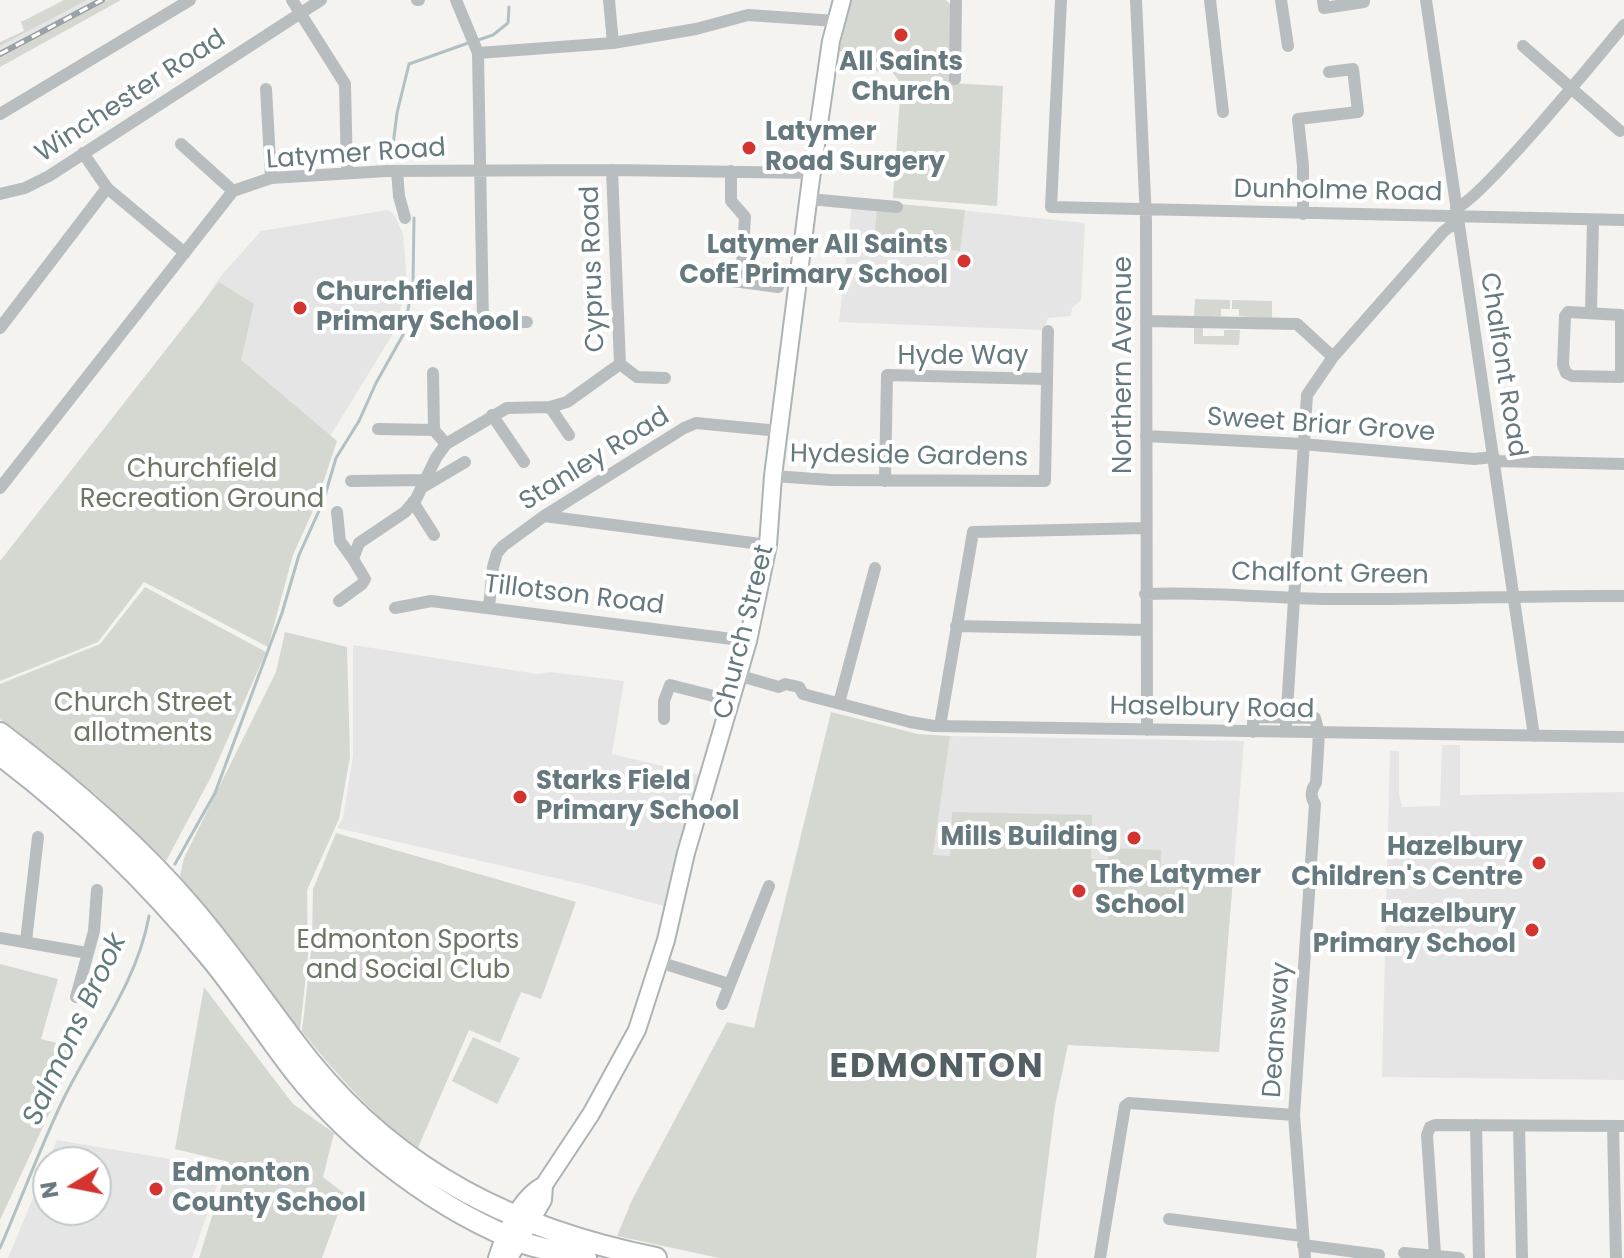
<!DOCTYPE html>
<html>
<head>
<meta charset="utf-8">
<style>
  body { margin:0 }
  #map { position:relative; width:1624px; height:1258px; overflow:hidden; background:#f4f3f0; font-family:Poppins,sans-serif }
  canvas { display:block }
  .north { position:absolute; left:32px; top:1146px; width:80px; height:80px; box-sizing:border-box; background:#fff; border:2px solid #c1c9cc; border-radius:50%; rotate:260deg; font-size:22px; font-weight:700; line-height:32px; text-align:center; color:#65797f }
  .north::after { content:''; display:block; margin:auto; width:28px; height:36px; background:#d33430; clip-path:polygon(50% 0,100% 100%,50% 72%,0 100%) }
</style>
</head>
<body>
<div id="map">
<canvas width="1624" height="1258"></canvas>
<div class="north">N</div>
</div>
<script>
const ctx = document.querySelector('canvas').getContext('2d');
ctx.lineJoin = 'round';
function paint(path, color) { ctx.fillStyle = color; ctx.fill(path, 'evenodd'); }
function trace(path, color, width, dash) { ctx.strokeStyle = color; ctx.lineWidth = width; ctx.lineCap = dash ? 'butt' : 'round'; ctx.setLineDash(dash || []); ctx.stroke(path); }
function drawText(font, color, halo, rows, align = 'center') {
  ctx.font = font + ' Poppins,sans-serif'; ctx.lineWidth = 8; ctx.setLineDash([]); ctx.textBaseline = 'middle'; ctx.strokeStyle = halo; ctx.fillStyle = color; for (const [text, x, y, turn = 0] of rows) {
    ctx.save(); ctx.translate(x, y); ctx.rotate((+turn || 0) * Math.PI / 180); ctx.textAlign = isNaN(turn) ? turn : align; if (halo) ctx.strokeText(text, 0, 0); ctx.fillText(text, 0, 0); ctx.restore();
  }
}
const built = new Path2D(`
  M87,0H108L0,58V46Z
  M899,204L1085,223L1081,300L1072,308L1071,316L1048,318L1044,330L839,322L852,205Z
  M387,210L394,214L403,234L407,285L394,332L321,451L173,347L220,277L261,231Z
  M353,645L537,674L549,672L624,681L612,754L699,775L664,906L586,885L337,828L343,818L353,756Z
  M950,736L1244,741L1219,1052L1068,1045L933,855Z
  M1442,745H1460V795L1624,792V1080L1382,1077L1390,751H1399V794L1402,807L1440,806Z
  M57,1140L223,1168L192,1258H8ZM48,1162H96V1210H48Z`);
const green = new Path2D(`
  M64,0H87L0,46V42L24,31L21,22Z
  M108,0H121L0,67V58Z
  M851,0H946L952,6L950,83L1003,86L997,206L893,198L901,83L892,72L856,70L857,54L839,51Z
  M899,204L965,210L960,251L874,242L877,208Z
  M219,282L254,304L241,360L337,441L316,504L293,555L268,647L144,582L98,642L0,681V561Z
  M1195,299L1230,300V309H1221V316L1194,317Z
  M1232,300L1272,301V319L1239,316V309H1232Z
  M1194,325L1203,328V336H1224V330H1240L1239,345L1194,344Z
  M145,587L266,652L211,777L166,861L95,794L0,719V684L100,644Z
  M285,632L347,647L350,757L339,819L307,890L308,956L300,1030L180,876L184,858L276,672Z
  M831,712L918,734L950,736L933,855L950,856L952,812L1092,815L1091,859L1108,860L1109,848L1161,850L1160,876L1233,878L1219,1052L1068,1045L1055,1106L1036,1258H719L617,1236L632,1200L727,1022L754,1028Z
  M336,833L576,902L541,999L521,992L500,1043L469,1030L417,1150C373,1114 337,1076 302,1031L312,943L313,889Z
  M0,964L58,979L41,1039L76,1048L54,1103L0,1220Z
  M204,987L293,1104L334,1133L323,1177L345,1194L322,1258H199L229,1162L175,1149Z
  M473,1037L520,1058L497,1104L452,1081Z`);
const stream = new Path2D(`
  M478,40L493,35L508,23L509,7
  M392,153L397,113L409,64L471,42
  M175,864L215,793L282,613L299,555L323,502L336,458L359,421L376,383L403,335L413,284L414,218
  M0,1248C21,1200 39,1150 62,1102C91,1041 137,984 149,916`);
const minor = new Path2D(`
  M292,0L345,84L347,173
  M417,0H419
  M456,0L478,53L613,43L696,29L748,15L836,21
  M609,0L613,43
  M1061,0L1051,207L1624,220
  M1136,0L1146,220L1147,730
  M1210,0L1223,112
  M1281,0L1288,46
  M1323,0L1324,8L1364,2
  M1426,0L1534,736
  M1523,46L1620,131
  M478,53L483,322
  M955,79L956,0
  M266,89L271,178
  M0,114L190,0
  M181,144L233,191
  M83,153L107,188L185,253
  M612,170L620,364L637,377L665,378
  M397,171L399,196L405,218
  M731,171V201L745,217L741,282L778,287
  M0,194L25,188L49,176L321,0
  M809,199L897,207
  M1456,208C1480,201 1600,54 1624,25
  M1303,214V166L1298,119L1358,112L1353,69L1329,72
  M699,277L741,282
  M1568,312L1621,315V377L1572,376L1566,373L1563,365L1565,316Z
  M1591,312L1593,220
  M1146,321L1297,324L1333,357
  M443,323L527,322
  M0,328L107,188
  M433,373L434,430L446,444
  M550,407L569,435
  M492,415L524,462
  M378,429L434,430
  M1146,436L1302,444L1474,459L1494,457
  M1494,461L1624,464
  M773,476L831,480L1045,481L1048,331
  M351,481L424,480
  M885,481L887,375L1045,379
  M0,488L233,191L271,178L387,171L612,170L813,173
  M421,488L465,462
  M413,502L434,535
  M337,512L340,541L353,559
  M544,516L768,545
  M1145,594C1206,591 1268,598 1329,599C1428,600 1526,595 1624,596
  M339,601L362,584L365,579L353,559L359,543L405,512L416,499L436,458L446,444L507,408L550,407L567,402L620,364
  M489,607L493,567L497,553L503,546L544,516L684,428L696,423L779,431
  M395,608L431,601L748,641
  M956,626L1146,630
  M737,675L779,687L785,684L799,687L803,694L814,697L910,722L934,726L1624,737
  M839,703L875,568
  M664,719V701L670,685L729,700
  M1286,725L1307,395L1333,357L1443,232L1449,227L1458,225
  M940,726L973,532L1145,528
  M1253,732V720L1257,717L1315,718L1319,733L1316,783C1311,789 1310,797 1315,804L1294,1115L1305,1258
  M0,938L87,953
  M26,941L38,837
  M659,962L729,984
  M76,997L94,931L97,890
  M722,1004L769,886
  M1476,1125L1479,1258
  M1519,1126L1522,1258
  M1613,1126L1616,1258
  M1169,1219L1302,1236
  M1303,1245L1379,1255
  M1404,1253L1459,1258
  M1435,1254L1427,1135L1430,1127L1435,1125L1624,1126
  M1100,1258L1125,1106L1129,1103L1294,1115`);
const major = new Path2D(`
  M497,1258C505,1233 520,1197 544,1185L591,1114L637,1030L666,940L686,853L748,641L768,545L773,476L810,186L831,41L842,0
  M509,1258L543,1200L544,1185`);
const highway = new Path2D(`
  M0,733C69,785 136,842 192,908C235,958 270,1012 310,1062C401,1174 517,1230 656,1258
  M0,755C78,814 147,881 209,956C240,993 266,1035 296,1073C353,1145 440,1212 527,1244C546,1250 567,1253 586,1258`);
const rail = new Path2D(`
  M0,54L102,0`);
const markers = [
  [901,35,8,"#d33430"],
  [749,148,8,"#d33430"],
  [964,261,8,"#d33430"],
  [300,308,8,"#d33430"],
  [520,797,8,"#d33430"],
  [1134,838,8,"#d33430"],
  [1539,863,8,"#d33430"],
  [1079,891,8,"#d33430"],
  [1532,930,8,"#d33430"],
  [156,1189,8,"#d33430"]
];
const poiNames = [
  ["All Saints",901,63,"center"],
  ["Church",901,93,"center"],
  ["Latymer",765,133],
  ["Road Surgery",765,163],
  ["Latymer All Saints",948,246,"right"],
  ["CofE Primary School",948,276,"right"],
  ["Churchfield",316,293],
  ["Primary School",316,323],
  ["Starks Field",536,782],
  ["Primary School",536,812],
  ["Mills Building",1118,838,"right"],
  ["Hazelbury",1523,848,"right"],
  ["Children's Centre",1523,878,"right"],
  ["The Latymer",1095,876],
  ["School",1095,906],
  ["Hazelbury",1516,915,"right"],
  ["Primary School",1516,945,"right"],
  ["Edmonton",172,1174],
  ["County School",172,1204]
];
const streetNames = [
  ["Winchester Road",131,97,-33],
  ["Latymer Road",356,155,-4],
  ["Dunholme Road",1338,192,1],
  ["Cyprus Road",594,269,-92],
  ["Hyde Way",963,357],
  ["Northern Avenue",1124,365,-90],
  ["Chalfont Road",1502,365,81],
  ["Sweet Briar Grove",1321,426,4],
  ["Hydeside Gardens",909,457,1],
  ["Stanley Road",595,460,-32],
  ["Chalfont Green",1330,575,1],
  ["Tillotson Road",574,596,7],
  ["Church Street",745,632,-76],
  ["Haselbury Road",1212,709,1],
  ["Deansway",1278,1030,-86]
];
const parkNames = [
  ["Churchfield",202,470],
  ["Recreation Ground",202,500],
  ["Church Street",143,704],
  ["allotments",143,734],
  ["Edmonton Sports",408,941],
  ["and Social Club",408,971]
];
const waterNames = [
  ["Salmons Brook",76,1030,-65]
];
const districtNames = [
  ["EDMONTON",937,1068]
];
paint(built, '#e4e5e4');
paint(green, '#d4d8d0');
trace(stream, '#b1c0c2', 3);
trace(major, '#acb3b5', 20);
trace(highway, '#aeb3b5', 24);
trace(minor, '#b8bec0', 12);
trace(major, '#fff', 16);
trace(highway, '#fff', 20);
trace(rail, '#99a2a5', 6);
trace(rail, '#fff', 3, [9]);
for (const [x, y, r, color] of markers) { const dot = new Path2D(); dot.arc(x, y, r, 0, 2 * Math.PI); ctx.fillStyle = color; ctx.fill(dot); trace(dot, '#fff', 3); }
drawText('bold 26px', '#65797f', '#fff', poiNames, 'left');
drawText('26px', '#65797f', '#fff', streetNames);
drawText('26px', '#6b7663', '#fff', parkNames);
drawText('italic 28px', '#617b7c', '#fff', waterNames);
ctx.letterSpacing = '2px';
drawText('bold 34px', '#526064', '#fff', districtNames);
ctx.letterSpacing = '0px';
</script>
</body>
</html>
